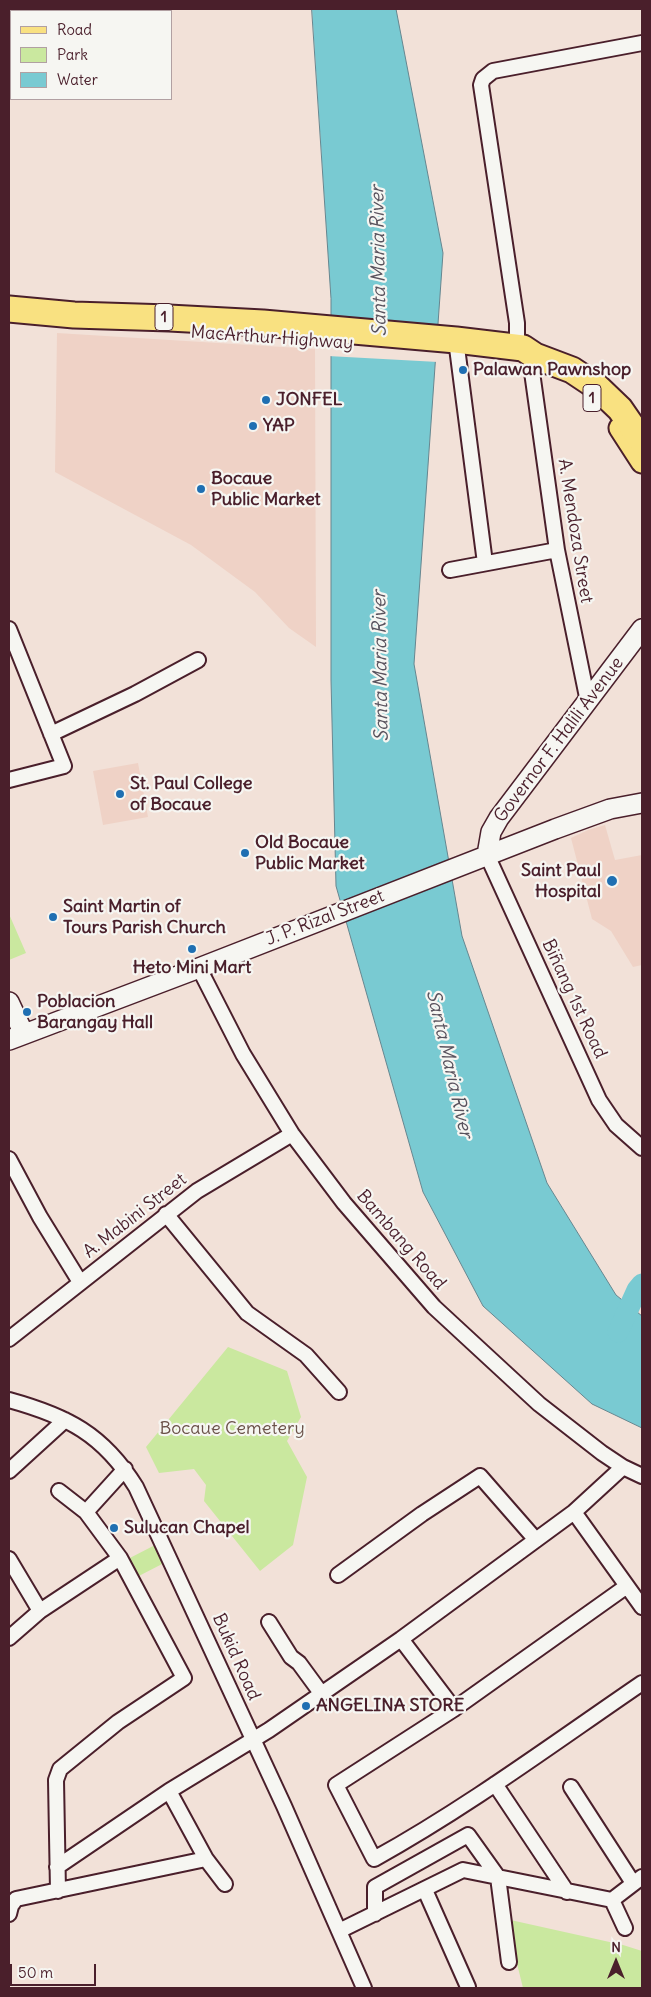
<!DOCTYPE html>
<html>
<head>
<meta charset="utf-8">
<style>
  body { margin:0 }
  #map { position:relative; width:651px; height:1997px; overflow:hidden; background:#f2e1d8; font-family:Delius,sans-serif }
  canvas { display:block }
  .frame { position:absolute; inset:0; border:10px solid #4a1f2b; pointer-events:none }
  .legend { position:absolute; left:10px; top:10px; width:162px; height:90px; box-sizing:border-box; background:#f6f6f2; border:1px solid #b1a0a2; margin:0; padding:6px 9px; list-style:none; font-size:15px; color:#4a1f2b }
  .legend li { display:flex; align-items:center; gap:10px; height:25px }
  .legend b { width:25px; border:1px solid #b1a0a2 }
  .north { position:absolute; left:591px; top:1937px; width:50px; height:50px; -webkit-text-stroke:4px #f6f6f2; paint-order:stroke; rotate:0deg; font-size:14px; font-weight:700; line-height:20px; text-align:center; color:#4a1f2b }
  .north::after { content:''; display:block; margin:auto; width:18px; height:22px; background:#4a1f2b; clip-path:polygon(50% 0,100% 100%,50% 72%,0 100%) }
  .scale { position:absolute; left:10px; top:1964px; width:86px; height:22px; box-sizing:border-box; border:2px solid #4a1f2b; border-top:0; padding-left:6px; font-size:15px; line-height:18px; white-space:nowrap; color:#4a1f2b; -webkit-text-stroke:4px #f6f6f2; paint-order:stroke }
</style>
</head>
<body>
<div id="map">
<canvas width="651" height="1997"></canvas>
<div class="frame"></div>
<ul class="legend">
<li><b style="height:6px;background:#f9e181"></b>Road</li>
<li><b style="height:14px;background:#cae89f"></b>Park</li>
<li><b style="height:14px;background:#79cad2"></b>Water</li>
</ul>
<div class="north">N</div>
<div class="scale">50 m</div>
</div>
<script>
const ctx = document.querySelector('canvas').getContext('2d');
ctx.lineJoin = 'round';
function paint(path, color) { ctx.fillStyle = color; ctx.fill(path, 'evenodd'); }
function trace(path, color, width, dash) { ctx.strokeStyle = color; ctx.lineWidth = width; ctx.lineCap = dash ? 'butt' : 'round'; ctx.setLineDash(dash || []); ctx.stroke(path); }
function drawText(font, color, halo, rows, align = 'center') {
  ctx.font = font + ' Delius,sans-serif'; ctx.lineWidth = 4.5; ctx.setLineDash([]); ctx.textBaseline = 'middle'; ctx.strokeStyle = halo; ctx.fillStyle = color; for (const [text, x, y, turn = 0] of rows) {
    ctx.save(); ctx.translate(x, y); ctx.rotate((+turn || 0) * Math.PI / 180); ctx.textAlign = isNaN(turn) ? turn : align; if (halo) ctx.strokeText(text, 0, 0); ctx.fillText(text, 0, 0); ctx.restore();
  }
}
const built = new Path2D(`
  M57,333L315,349L316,647L289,628L255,592L191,545L55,472Z
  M138,763L148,817L103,825L93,771Z
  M605,825L615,860L642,855V965L633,967L611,931L592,919L571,838L588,830Z`);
const green = new Path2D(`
  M9,914L26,953L9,960Z
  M228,1347L287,1371L301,1417L287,1441L307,1477L293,1545L260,1571L204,1501L206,1485L194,1469L159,1473L146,1447Z
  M157,1544L166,1562L133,1579L124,1561Z
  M506,1919L623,1945L642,1951V1988H523Z`);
const water = new Path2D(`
  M312,9H396L443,253L414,664L462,936L547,1183L616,1295L642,1316V1428L592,1404L483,1306L423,1192L336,886L331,680V299Z`);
const pier = new Path2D(`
  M328,324L440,331L438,362L328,356Z`);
const river = new Path2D(`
  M618,1332L637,1290L642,1284`);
const street = new Path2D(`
  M456,340L485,563
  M517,352V323L481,85L483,79L493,71L642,43
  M531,365L557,550L588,702
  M450,570L557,550
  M9,629L64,766L9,780
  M51,734L135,694L198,660
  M487,855L599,1100L616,1125L642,1148
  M199,968L243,1054L292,1134L344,1203L434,1307L539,1404L602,1453L623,1467L642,1476
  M9,1159L40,1217L80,1282
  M166,1214L247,1313L306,1355L339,1392
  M9,1339L197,1191L292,1134
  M9,1400C67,1416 103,1434 136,1487L284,1806L364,1988
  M9,1471L65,1420
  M59,1491L86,1512L125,1469
  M574,1512L642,1607
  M9,1559L40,1611
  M338,1575L422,1514L480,1476L536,1540
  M627,1586L454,1709L336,1785L374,1859C468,1807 554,1743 642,1683
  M269,1622L291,1657L299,1663L321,1693
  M9,1638L40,1611L120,1558
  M401,1639L454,1709
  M495,1784L567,1892
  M571,1787L633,1883
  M169,1791L206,1859L225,1884
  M57,1867L169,1791L269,1730L401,1639L574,1512L623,1467
  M425,1890L468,1987
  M58,1891L56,1780L60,1769L118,1722L184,1678L120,1558L86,1512
  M612,1900L625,1928
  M9,1914L11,1906L16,1899L206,1859
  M375,1914V1887L468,1835L498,1877L509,1962
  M339,1931L463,1870L612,1900L642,1877`);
const secondary = new Path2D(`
  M487,855L491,832L499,818L642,629
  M9,1002L24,1034
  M9,1040L199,968L555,829L610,809L642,803`);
const primary = new Path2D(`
  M620,428L642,462`);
const highway = new Path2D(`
  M9,309L74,315L169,318L263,323L456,340L523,348L535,356L572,370L596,386L620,409L642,441`);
const markers = [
  [463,370,5,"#1f6fb2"],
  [266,400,5,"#1f6fb2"],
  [253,426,5,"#1f6fb2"],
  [201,489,5,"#1f6fb2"],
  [120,794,5,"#1f6fb2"],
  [245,853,5,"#1f6fb2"],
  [612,881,6,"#1f6fb2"],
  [53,917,5,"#1f6fb2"],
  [192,949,5,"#1f6fb2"],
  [27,1012,5,"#1f6fb2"],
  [114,1528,5,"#1f6fb2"],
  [306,1706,5,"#1f6fb2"]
];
const shields = [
  [164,317,18],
  [592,398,18]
];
const shieldNames = [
  ["1",164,317],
  ["1",592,398]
];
const streetNames = [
  ["MacArthur Highway",272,338,4],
  ["A. Mendoza Street",575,531,81],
  ["Governor F. Halili Avenue",559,740,-53],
  ["J. P. Rizal Street",325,918,-21],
  ["Biñang 1st Road",574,999,65],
  ["A. Mabini Street",135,1216,-38],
  ["Bambang Road",401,1240,49],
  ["Bukid Road",236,1657,66]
];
const poiNames = [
  ["Palawan Pawnshop",473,370],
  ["JONFEL",276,400],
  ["YAP",263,426],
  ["Bocaue",211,479],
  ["Public Market",211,500],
  ["St. Paul College",130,784],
  ["of Bocaue",130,805],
  ["Old Bocaue",255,843],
  ["Public Market",255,864],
  ["Saint Paul",601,871,"right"],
  ["Hospital",601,892,"right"],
  ["Saint Martin of",63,907],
  ["Tours Parish Church",63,928],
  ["Heto Mini Mart",192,968,"center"],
  ["Poblacion",37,1002],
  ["Barangay Hall",37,1023],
  ["Sulucan Chapel",124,1528],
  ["ANGELINA STORE",316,1706]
];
const parkNames = [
  ["Bocaue Cemetery",232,1429]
];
const waterNames = [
  ["Santa Maria River",379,261,-91],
  ["Santa Maria River",381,666,-91],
  ["Santa Maria River",449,1064,77]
];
paint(built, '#efd2c6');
paint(green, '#cae89f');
paint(water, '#79cad2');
trace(water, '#66868f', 1);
paint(pier, '#f2e1d8');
trace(river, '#79cad2', 21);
trace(street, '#4a1f2b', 18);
trace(secondary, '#4a1f2b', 22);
trace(primary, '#4a1f2b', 25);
trace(highway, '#4a1f2b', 29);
trace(street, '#f6f6f2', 14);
trace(secondary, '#f6f6f2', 19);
trace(primary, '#f9e181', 21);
trace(highway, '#f9e181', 25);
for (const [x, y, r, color] of markers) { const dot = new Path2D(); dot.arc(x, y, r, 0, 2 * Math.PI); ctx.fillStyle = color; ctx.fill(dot); trace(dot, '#f6f6f2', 2); }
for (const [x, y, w] of shields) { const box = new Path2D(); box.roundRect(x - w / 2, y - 13.5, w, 27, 4); ctx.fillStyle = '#f6f6f2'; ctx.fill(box); trace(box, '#4a1f2b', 1); }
drawText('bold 16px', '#4a1f2b', null, shieldNames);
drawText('18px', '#4a1f2b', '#f6f6f2', streetNames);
drawText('bold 18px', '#4a1f2b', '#f6f6f2', poiNames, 'left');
drawText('18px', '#6a5148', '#f6f6f2', parkNames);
drawText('italic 19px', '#58525d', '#f6f6f2', waterNames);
</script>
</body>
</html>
